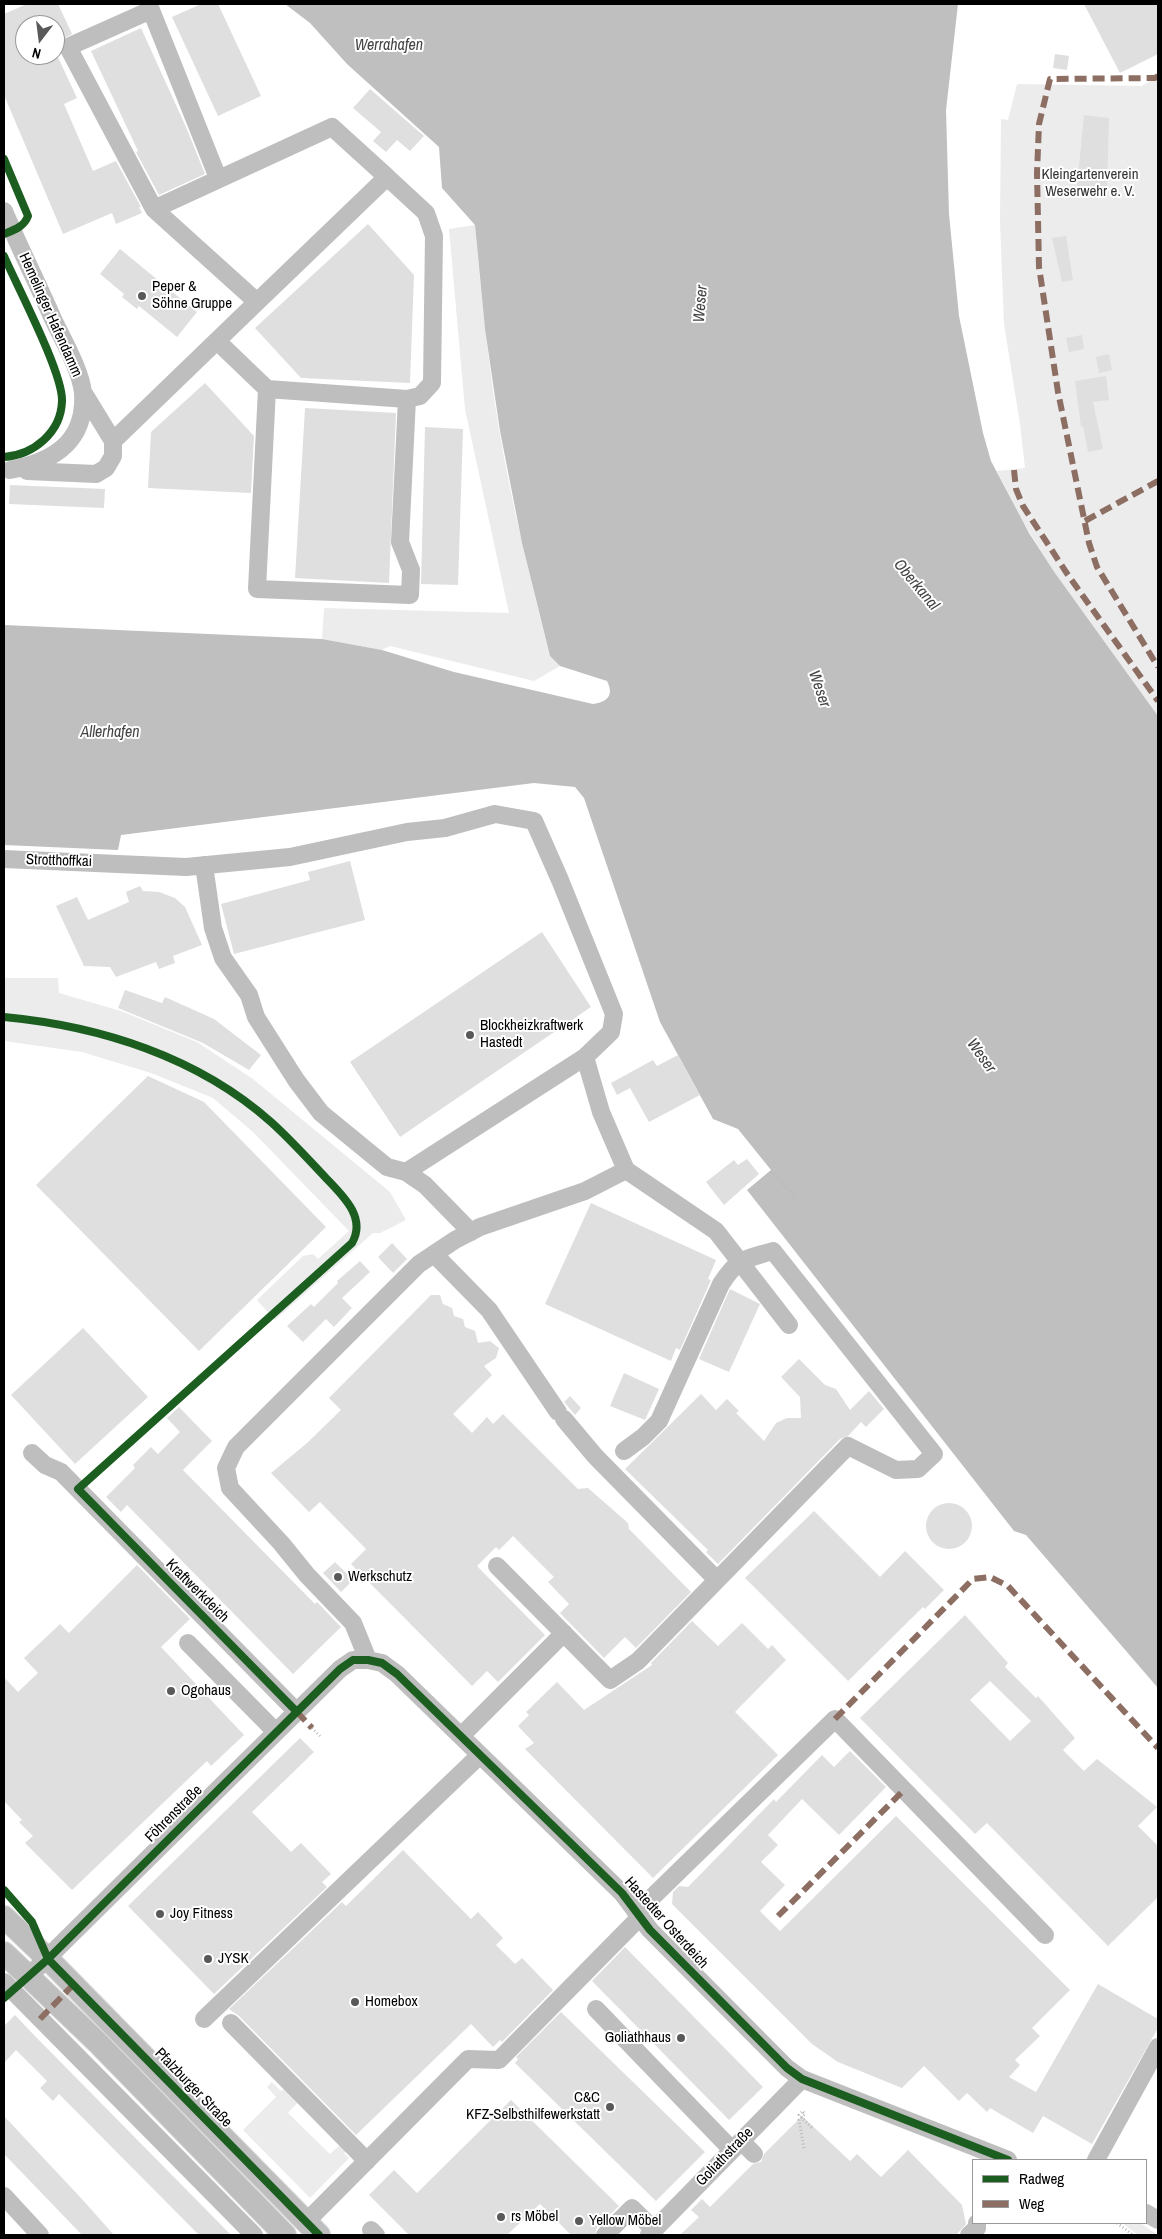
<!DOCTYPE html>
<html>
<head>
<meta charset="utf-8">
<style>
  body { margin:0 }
  #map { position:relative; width:1162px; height:2239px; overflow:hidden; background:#fff; font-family:"Archivo Narrow",sans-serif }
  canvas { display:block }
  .frame { position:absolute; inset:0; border:5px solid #000; pointer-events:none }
  .legend { position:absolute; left:972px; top:2159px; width:175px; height:65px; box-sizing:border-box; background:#fff; border:1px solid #999; margin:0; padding:6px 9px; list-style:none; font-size:15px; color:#000 }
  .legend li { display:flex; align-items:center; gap:10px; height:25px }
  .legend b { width:25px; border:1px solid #999 }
  .north { position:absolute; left:15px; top:15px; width:50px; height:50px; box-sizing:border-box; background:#fff; border:1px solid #999; border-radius:50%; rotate:195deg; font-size:14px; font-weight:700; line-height:20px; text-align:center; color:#000 }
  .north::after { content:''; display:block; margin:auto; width:18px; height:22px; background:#595959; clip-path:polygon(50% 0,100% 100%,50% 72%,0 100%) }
</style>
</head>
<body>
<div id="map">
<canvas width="1162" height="2239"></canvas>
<div class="frame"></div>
<ul class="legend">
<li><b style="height:6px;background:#1b5e20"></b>Radweg</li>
<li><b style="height:6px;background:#8d6e63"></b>Weg</li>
</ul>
<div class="north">N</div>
</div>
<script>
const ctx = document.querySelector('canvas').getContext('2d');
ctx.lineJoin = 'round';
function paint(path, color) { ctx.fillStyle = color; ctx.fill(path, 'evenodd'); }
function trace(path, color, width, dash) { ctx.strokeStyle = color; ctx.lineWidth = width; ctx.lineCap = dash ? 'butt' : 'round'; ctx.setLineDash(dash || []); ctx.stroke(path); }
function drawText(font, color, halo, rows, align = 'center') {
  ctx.font = font + ' "Archivo Narrow",sans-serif'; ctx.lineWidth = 4; ctx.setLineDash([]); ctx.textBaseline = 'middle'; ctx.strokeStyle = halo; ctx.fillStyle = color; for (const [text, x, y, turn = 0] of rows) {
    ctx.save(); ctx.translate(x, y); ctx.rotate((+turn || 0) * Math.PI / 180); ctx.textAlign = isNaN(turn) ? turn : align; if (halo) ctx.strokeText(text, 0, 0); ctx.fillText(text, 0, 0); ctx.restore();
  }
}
const green = new Path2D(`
  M1158,77V716L1055,573L1021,519L997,471L1025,468L1020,424L1004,324L1000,222L1001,119L1008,120L1017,84L1141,86Z
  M475,225C481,293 488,362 499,429C512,506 531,581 550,656L560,666L534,681L390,646L382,650L322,639L324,608L509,613L465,409L449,229Z
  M4,978H58L59,993L121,1011L197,1042L253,1079L390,1192L406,1220L380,1233H373L275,1320L257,1300L303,1256L313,1254L318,1259L349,1231L254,1133L213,1098L151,1073L82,1052L4,1041Z
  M272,2082L281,2091L286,2087L300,2100L288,2113L330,2154L343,2142L349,2149L344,2153L349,2158L310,2198L243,2130L276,2097L267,2087Z
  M1122,2223H1140L1158,2235H1138Z`);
const water = new Path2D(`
  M285,4H958L946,110L949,214L959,316L983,433L991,461L1029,533L1055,573L1158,716V1688L1026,1535L1014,1531L747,1190L771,1170L738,1129L713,1119L660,1022L584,798L575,787L534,783L121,835L118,850L4,845V625L322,639L382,650L454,672L593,704C608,702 614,695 607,681L560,666L550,656L522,543L500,431L485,329L475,225L442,188L439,147L347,64L310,23Z`);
const building = new Path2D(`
  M27,4H58L72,34L55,44V25H25V55H57L77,98L64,104L93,171L116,161L141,207H139L142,213L116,224L112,213L63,234L4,95V14Z
  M201,4H218L261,96L218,116L172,17Z
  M1084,4H1158V54L1120,73Z
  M141,28L186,127L205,174L159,195L136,152L138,151L91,51Z
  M1055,54L1069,56L1067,70L1053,68Z
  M370,89L424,136L410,151L397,140L386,152L373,141L381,132L353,108Z
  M1084,115L1109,118L1107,188L1077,187Z
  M368,224L414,275L410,383L301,378L255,328Z
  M1066,236L1073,280L1062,282L1052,238Z
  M120,249L197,312L177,337L139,306L137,309L122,297L124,294L100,274Z
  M1082,335L1084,349L1069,352L1066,338Z
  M1109,354L1112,370L1099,373L1096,357Z
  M1106,376L1109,400L1093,402L1103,449L1088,452L1083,426L1081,427L1075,381Z
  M205,383L254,436L251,493L148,488L151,432Z
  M305,408L396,413L389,583L295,578Z
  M425,427L463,429L458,585L421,584Z
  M10,485L105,489L104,508L9,504Z
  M350,861L365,920L234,954L221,904L310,880L308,872Z
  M140,886L143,891L159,892L175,898L185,907L202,945L173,956L175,963L159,969L156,962L116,977L110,967L84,966L56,906L77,897L88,920L129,902L126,892Z
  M542,932L591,1007L400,1137L350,1062Z
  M125,990L162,1003L165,997L214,1019L261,1055L249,1070L203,1043L118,1008Z
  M678,1055L700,1095L649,1122L630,1088L617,1095L611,1083L653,1060L657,1066Z
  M148,1076L204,1102L326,1227L199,1351L36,1185Z
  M747,1159L759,1174L724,1205L706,1182L734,1160L738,1165Z
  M591,1203L716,1260L708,1279L711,1280L680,1350L676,1348L671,1361L545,1304Z
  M392,1243L407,1259L393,1273L378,1257Z
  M360,1261L370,1272L342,1298L352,1308L334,1327L326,1319L303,1342L287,1326L311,1304L314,1307L338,1283L337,1281Z
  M730,1289L760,1304L729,1372L699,1359Z
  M431,1295H440L443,1304L452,1308L454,1316L463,1319L465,1327L475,1331L478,1343L490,1341L499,1348L496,1358L484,1366L492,1375L453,1414L472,1433L487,1417L493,1424L503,1414L578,1489L588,1488L628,1523L629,1529L691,1592L636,1648L625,1637L604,1658L560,1613L569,1604L548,1582L554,1577L513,1536L499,1550L496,1547L477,1566L545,1635L498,1682L487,1671L472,1686L351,1564L366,1549L320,1502L309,1512L271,1473L307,1443L341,1410L329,1398Z
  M83,1328L148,1397L75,1464L11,1395Z
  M799,1359L825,1385L836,1389L850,1410L869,1391L884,1409L866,1427L861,1422L848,1436L840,1439L718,1564L706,1552L708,1550L625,1469L701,1394L716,1410L727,1399L739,1411L736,1413L764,1441L776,1423L787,1418H801L800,1397L781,1377Z
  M624,1373L659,1389L645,1420L610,1406Z
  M570,1396L581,1408L575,1415L564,1402Z
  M179,1407L212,1441L183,1470L315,1604L317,1602L341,1627L293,1674L127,1505L121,1512L106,1497L135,1468L133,1465L151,1447L158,1454L180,1432L167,1418Z
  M926 1526a23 23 0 1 1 46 0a23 23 0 1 1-46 0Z
  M814,1511L880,1577L905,1551L944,1590L925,1609L923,1607L848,1681L745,1578Z
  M335,1562L353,1580L341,1592L323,1573Z
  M137,1565L190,1619L161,1647L244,1735L211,1766L207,1761L72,1890L25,1843L33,1836L19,1822L22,1820L4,1801V1677L18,1692L38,1673L24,1658L60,1624L69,1633Z
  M965,1615L1008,1663L1005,1667L1036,1698L1038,1696L1075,1738L1063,1750L1084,1771L1097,1759L1157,1807L1138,1826L1158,1846V1897L1108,1946L987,1823L975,1834L860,1718ZM990,1681L1031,1721L1010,1741L970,1700Z
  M692,1621L718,1646L742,1623L768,1649L772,1645L786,1660L735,1712L778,1755L653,1878L525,1749L534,1743L518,1726L529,1715L526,1712L557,1682L584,1710L652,1665L651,1663Z
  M300,1738L314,1752L252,1812L291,1852L301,1843L331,1874L322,1882L327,1887L214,1994L128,1906Z
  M850,1751L886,1787L839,1835L802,1799L768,1835L778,1845L761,1862L785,1885L760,1911L780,1931L896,1816L1070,1990L1032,2028L1040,2036L1015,2060L1020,2065L1009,2077L1036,2092L1098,1984L1158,2019V2028L1092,2144L1043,2116L1033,2133L990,2108L987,2112L967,2093L959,2101L924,2066L902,2088L838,2062L812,2044L672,1904L673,1892L679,1886L688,1887L774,1799L776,1802L822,1755L834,1767Z
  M403,1850L471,1919L478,1912L503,1938L496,1945L515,1964L522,1958L553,1990L502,2042L500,2040L493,2047L471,2024L356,2135L239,2016L229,2009L342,1902L346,1906Z
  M625,1947L763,2087L729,2120L592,1981Z
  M561,2012L705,2152L656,2201L515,2063L518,2059L516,2057Z
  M15,2015L33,2034L231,2235H199L59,2094L53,2101L40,2088L47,2081L16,2050L4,2063V2026Z
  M511,2100L619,2206L597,2227L595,2235H571L540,2204L507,2235H409L369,2195L394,2170L417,2193Z
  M4,2116L81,2198L114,2235H82L4,2154Z
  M802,2116L850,2161L857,2154L881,2177L908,2150L962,2205L966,2224L956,2235H680L699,2217L691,2210L702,2199L710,2207L753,2164L761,2162L764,2154Z`);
const path = new Path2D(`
  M771,1171L800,1203
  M312,1728L320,1736
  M804,2148L799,2120L805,2114L803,2111L799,2115L812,2128
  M1117,2223L1133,2235`);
const minor = new Path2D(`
  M154,209L332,127L387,177L257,302
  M4,211C19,247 37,282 53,319C63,340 81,371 83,393C86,443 52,462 10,470
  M217,341L267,389L407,399L420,396L432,383L434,236L426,213L387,177
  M267,389L257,589L410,595L411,570L400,542L407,399
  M113,441L257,302L154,209L68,47L151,10L218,178
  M27,471L96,474L106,468L113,456V441L83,392
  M4,859L186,867L290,857L407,832L445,828L495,814L534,821L560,880L614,1014L611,1032L585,1057L601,1112L626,1170L716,1231L789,1325
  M204,865L213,928L223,958L249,995L256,1017L296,1080L321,1113L387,1167L406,1172L425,1185L471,1232
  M406,1172L585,1057
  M434,1254L489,1310L558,1412
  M564,1419L595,1456L717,1580
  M32,1453L45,1465L61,1472L297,1712
  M497,1566L610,1680L638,1661L848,1446L896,1470L918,1469L934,1454L773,1251C743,1260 739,1257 721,1284L659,1421L643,1437L624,1451
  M188,1643L276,1732
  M368,1660L353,1623L307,1575L281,1543L230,1488L226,1468L236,1447L419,1264L455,1240L480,1227L585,1191L626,1170
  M461,1736L564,1633
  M636,1913L835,1719L1045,1935
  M28,1977L340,1669L353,1660H368L382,1663L397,1674L622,1893L650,1930L787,2068L802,2079L1008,2160
  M4,1982L254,2235
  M596,2009L732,2150
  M204,2019L480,1755
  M231,2023L367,2161
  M741,2141L754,2154
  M1096,2160L1158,2047
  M4,2196L40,2235
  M1146,2213L1158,2220
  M306,2222L468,2059L499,2060L640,1917
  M371,2230L376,2235
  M605,2235L632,2208L654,2230
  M649,2235L802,2079
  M969,2235L977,2228V2223`);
const major = new Path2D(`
  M4,1917L48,1959L319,2235
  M4,1953L97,2042L285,2235`);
const quiet = new Path2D(`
  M1158,76L1155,78L1050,79L1039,124L1037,173L1039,267L1058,392L1089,543L1097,567L1158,667
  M1014,470L1016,489L1023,506L1068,575L1158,701
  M1085,521L1158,481
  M297,1712L312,1728
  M835,1719L973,1579L990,1577L1008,1586L1158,1748
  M778,1916L904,1790
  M40,2019L73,1985`);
const cycleway = new Path2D(`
  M4,159L28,216C24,227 14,230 4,234
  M4,256C17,286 63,373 62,401C61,433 33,455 4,457
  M4,1017C100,1026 198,1057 271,1122C290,1139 307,1158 325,1177C342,1195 367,1217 352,1243L78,1489L297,1712
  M4,1890L32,1922L48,1959L319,2235
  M4,1998L48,1959L340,1669L353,1660H368L382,1663L397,1674L622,1893L650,1930L787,2068L802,2079L1008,2160`);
const markers = [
  [142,296,5,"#595959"],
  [470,1035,5,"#595959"],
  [338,1577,5,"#595959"],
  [171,1691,5,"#595959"],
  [160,1914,5,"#595959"],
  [208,1959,5,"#595959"],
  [355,2002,5,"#595959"],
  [681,2038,5,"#595959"],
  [610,2107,5,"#595959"],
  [501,2217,5,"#595959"],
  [579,2221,5,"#595959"]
];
const parkNames = [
  ["Kleingartenverein",1090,175],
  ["Weserwehr e. V.",1090,192]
];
const poiNames = [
  ["Peper &",152,287],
  ["Söhne Gruppe",152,304],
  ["Blockheizkraftwerk",480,1026],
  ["Hastedt",480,1043],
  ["Werkschutz",348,1577],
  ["Ogohaus",181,1691],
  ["Joy Fitness",170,1914],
  ["JYSK",218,1959],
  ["Homebox",365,2002],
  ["Goliathhaus",671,2038,"right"],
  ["C&C",600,2098,"right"],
  ["KFZ-Selbsthilfewerkstatt",600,2115,"right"],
  ["rs Möbel",511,2217],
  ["Yellow Möbel",589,2221]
];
const streetNames = [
  ["Hemelinger Hafendamm",50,315,66],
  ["Strotthoffkai",59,861,2],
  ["Kraftwerkdeich",197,1591,45],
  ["Föhrenstraße",174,1814,-45],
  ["Hastedter Osterdeich",666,1923,48],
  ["Pfalzburger Straße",193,2088,46],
  ["Goliathstraße",725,2157,-46]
];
const waterNames = [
  ["Werrahafen",389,46],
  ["Weser",701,304,-85],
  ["Oberkanal",916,585,50],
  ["Weser",819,689,71],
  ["Allerhafen",110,733],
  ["Weser",981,1056,54]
];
paint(green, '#ececec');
paint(water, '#bfbfbf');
paint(building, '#dfdfdf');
trace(major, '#dbdbdb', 24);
trace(path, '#b9b9b9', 3, [1, 2.5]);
trace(minor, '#bebebe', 18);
trace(major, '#bebebe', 22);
trace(quiet, '#8d6e63', 6, [12, 6]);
trace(cycleway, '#1b5e20', 8);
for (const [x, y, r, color] of markers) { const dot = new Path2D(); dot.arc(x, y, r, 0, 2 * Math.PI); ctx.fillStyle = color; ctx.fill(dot); trace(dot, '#fff', 2); }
drawText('15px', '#333', '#fff', parkNames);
drawText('15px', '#000', '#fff', poiNames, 'left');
drawText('15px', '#000', '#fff', streetNames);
drawText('italic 16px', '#444', '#fff', waterNames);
</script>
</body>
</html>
